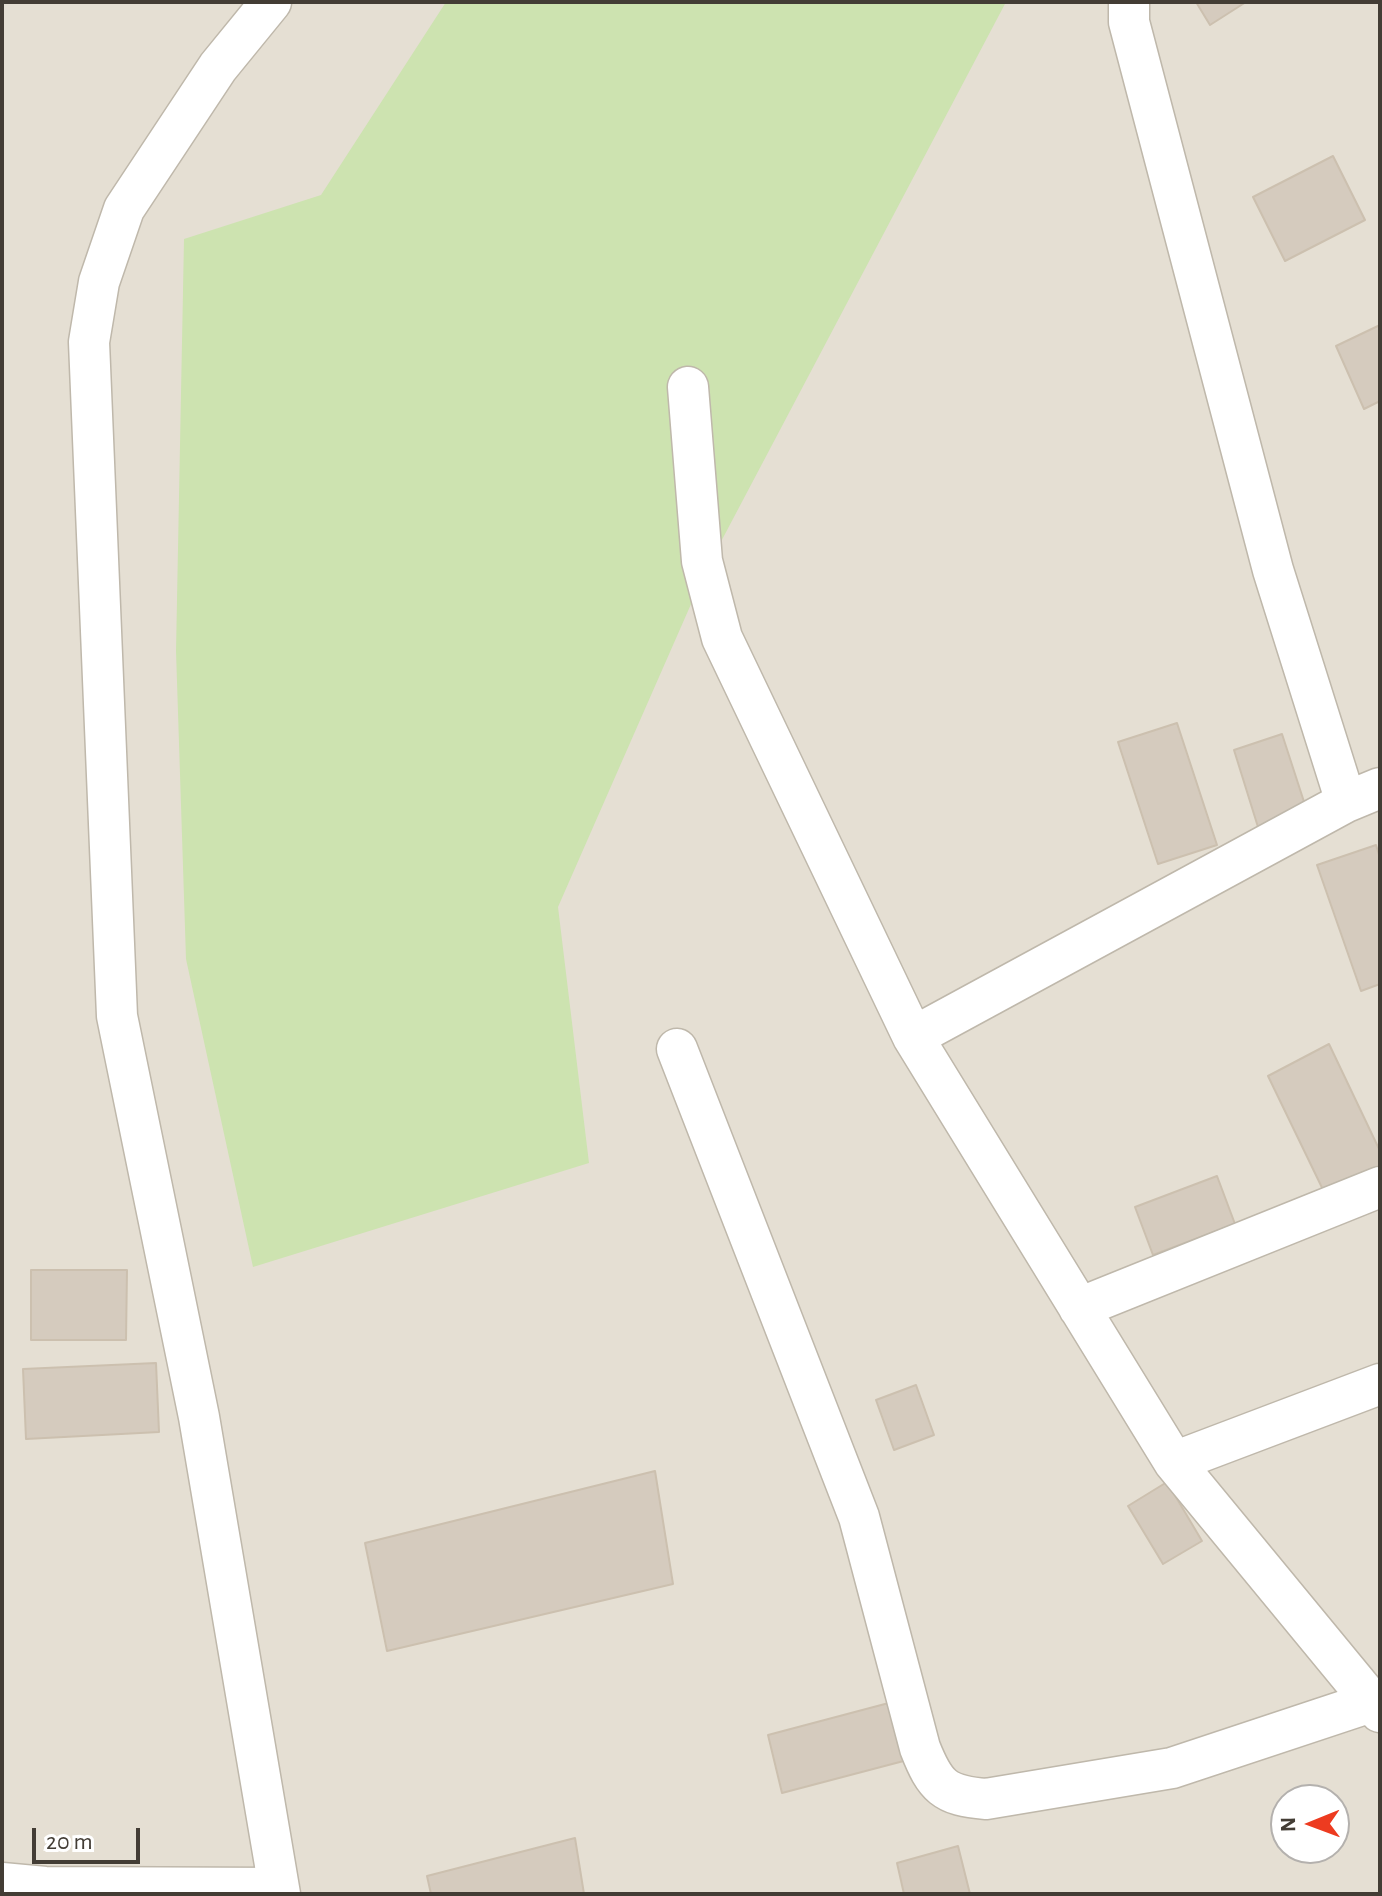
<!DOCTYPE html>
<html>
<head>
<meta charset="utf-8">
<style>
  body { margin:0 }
  #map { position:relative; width:1382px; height:1896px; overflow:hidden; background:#f1ede5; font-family:"Alegreya Sans",sans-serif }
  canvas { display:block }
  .frame { position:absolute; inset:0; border:4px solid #433d35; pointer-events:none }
  .north { position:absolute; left:1270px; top:1784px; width:80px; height:80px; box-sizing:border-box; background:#fff; border:2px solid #b4b1ae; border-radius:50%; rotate:269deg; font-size:22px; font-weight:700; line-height:32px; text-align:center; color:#433d35 }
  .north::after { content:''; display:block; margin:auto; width:28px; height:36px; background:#ed3b20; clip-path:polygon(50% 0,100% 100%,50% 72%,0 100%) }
  .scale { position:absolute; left:32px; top:1828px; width:108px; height:36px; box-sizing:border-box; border:4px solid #433d35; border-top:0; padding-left:10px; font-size:24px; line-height:28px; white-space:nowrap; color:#433d35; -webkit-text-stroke:6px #fff; paint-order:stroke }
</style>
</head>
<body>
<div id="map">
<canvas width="1382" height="1896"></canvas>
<div class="frame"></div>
<div class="north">N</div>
<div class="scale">20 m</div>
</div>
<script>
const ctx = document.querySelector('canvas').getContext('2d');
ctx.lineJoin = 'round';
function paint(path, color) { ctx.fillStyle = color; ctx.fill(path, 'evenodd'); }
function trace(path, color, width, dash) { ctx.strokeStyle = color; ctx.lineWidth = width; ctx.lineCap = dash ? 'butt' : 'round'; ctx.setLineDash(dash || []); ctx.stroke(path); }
const residential = new Path2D(`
  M2,2H1380V1894H2ZM1286,1800H1334V1848H1286Z`);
const green = new Path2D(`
  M446,2H1006L706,570L558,907L589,1163L253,1267L186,959L176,651L184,239L321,195Z`);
const building = new Path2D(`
  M1196,2H1246L1210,25Z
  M1333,156L1365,220L1285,261L1253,197Z
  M1380,325V401L1364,409L1336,346Z
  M1177,723L1217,845L1158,864L1118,742Z
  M1282,734L1307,811L1258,827L1234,750Z
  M1376,845L1380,858V984L1361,991L1317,865Z
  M1329,1044L1380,1151V1170L1327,1198L1268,1076Z
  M1217,1176L1235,1224L1153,1255L1135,1207Z
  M31,1270H127L126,1340H31Z
  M156,1363L159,1432L26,1439L23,1369Z
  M916,1385L934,1435L894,1450L876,1400Z
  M655,1471L673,1584L387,1651L365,1543Z
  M1167,1482L1202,1541L1163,1564L1128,1506Z
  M900,1700L915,1758L782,1793L768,1735Z
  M575,1838L584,1894H431L427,1876Z
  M958,1846L970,1894H904L897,1863Z`);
const minor = new Path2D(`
  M271,2L218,67L124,209L99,282L89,342L117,1016L199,1417L280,1894
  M1129,2V22L1273,570L1346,802
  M688,387L702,561L722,638L913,1037L1174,1462L1380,1712
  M913,1037L1346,802L1380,788
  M677,1049L859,1517L920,1748C935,1786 944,1796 986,1799L1172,1768L1380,1699
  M1079,1308L1380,1187
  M1174,1462L1380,1384
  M2,1883L45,1887L279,1888`);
paint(residential, '#e5dfd3');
paint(green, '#cde3b0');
paint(building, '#d5cbbe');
trace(building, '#ccc0af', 2);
trace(minor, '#bfb8ab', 43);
trace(minor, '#fff', 40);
</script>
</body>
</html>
